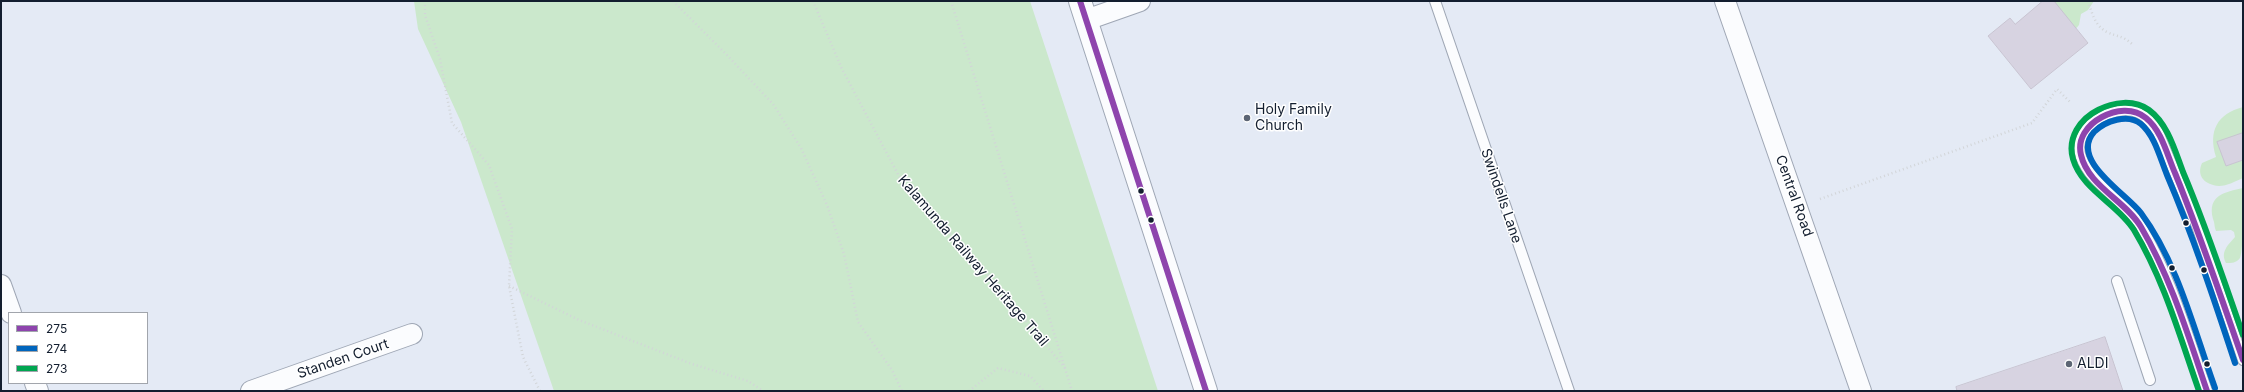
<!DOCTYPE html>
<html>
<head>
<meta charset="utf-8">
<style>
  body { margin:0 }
  #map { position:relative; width:2244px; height:392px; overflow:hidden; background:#e4eaf5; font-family:Inter,sans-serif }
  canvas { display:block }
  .frame { position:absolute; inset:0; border:2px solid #131e2f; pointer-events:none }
  .legend { position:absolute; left:8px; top:312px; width:140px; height:72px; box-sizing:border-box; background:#fff; border:1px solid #a1a5ac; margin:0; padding:5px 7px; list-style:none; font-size:12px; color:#131e2f }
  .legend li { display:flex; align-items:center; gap:8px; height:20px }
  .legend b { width:20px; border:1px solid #a1a5ac }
</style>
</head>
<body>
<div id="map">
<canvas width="2244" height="392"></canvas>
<div class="frame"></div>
<ul class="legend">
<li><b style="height:5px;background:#8e44ad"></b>275</li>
<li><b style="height:5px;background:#0065bd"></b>274</li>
<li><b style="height:5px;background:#00a651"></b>273</li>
</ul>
</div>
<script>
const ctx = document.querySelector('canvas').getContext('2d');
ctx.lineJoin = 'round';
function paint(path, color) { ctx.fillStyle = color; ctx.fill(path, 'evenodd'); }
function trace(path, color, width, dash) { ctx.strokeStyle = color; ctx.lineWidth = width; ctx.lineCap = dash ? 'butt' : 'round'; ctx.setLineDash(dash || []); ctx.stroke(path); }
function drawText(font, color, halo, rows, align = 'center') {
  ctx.font = font + ' Inter,sans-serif'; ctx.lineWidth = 3; ctx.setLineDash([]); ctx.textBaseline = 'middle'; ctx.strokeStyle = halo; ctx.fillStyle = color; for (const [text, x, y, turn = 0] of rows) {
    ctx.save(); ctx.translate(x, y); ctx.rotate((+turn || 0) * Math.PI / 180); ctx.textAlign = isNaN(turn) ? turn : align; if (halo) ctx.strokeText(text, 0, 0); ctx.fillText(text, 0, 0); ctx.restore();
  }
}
const green = new Path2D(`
  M414,1H1030L1158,391H554L461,122L418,29Z
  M2052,1H2094L2088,10L2081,14L2079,25L2073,32Z
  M2243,107V178C2236,181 2227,186 2219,186C2205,185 2196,176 2202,163L2216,157C2208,131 2217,114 2243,107Z
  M2243,188C2243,202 2244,249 2240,258C2236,263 2232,263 2226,263C2220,252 2228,245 2235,237L2234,232L2231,230L2216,231C2214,227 2215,223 2213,219C2207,195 2225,192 2243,188Z`);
const building = new Path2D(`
  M2043,1H2054L2088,43L2031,89L1988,36L2010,18L2015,24Z
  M2243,133V160L2226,166L2217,142Z
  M2105,337L2123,391H1957L1956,387Z`);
const path = new Path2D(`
  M425,1V15L440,59L452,123L489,165L512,229L509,286L523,357L540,391
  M673,1L726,54L773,104L801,148L827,205L844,254L858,322L892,370L902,391
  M813,1L842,69L900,178L986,273L1065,368
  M951,1L1072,391
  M2088,1C2092,13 2095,26 2107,32C2117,37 2122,35 2132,44
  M1820,199L2032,123L2057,89L2070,102
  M509,286L579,320L692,364L748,381L763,391
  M969,391L998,368L1030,376L1044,391`);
const service = new Path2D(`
  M1435,1L1569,391
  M2117,281L2150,380
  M2207,391C2187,335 2171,276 2140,225C2124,199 2091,185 2081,157C2070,127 2115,102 2139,113C2148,117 2153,125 2158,132L2197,226L2243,360`);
const minor = new Path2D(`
  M1725,1L1861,391
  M1086,20L1140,1
  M1,285L11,313
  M35,383L38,391
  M251,391L412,334`);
const tertiary = new Path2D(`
  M1080,1L1206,391`);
const bus1 = new Path2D(`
  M1080,1L1206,391
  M2207,391C2188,335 2171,278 2141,227C2126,201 2088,186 2081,155C2077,139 2087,125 2102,117C2115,110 2133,107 2146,118C2162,131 2167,155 2175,173C2200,234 2221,297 2243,360`);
const bus2 = new Path2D(`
  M2215,388C2194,330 2178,263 2141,213C2127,194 2069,160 2094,132C2105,121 2128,113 2141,124C2155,136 2160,158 2167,175C2193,236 2214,299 2235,363`);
const bus3 = new Path2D(`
  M2199,391C2180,337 2164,280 2134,230C2118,204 2082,190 2073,159C2067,138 2080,119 2098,110C2113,102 2134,99 2149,110C2168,124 2175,151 2183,172C2206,226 2224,281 2243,335`);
const markers = [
  [1247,118,4,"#5c6574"],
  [1141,191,3.5,"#131e2f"],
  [1151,220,3.5,"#131e2f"],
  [2186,223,3.5,"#131e2f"],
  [2172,268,3.5,"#131e2f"],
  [2204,270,3.5,"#131e2f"],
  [2069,364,4,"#5c6574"],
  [2207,364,3.5,"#131e2f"]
];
const poiNames = [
  ["Holy Family",1255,110],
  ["Church",1255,126],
  ["ALDI",2077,364]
];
const streetNames = [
  ["Swindells Lane",1501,196,71],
  ["Central Road",1794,196,70],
  ["Kalamunda Railway Heritage Trail",973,261,49],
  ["Standen Court",343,359,-19]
];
paint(green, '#cbe8cc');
paint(building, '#d7d3e1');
trace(building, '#c8c4d1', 1);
trace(service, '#9fa7b5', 12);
trace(minor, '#9fa7b5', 22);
trace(tertiary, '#9fa7b5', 24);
trace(path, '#d2d5d8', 2.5, [1, 3]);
trace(service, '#fbfcfe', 10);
trace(minor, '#fbfcfe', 20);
trace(tertiary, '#fbfcfe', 22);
trace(bus1, '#8e44ad', 6);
trace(bus2, '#0065bd', 6);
trace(bus3, '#00a651', 6);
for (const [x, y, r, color] of markers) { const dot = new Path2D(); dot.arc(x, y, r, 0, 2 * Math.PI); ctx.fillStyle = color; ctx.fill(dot); trace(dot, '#fff', 1.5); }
drawText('14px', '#131e2f', '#fff', poiNames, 'left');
drawText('14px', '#131e2f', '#fff', streetNames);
</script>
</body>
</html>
